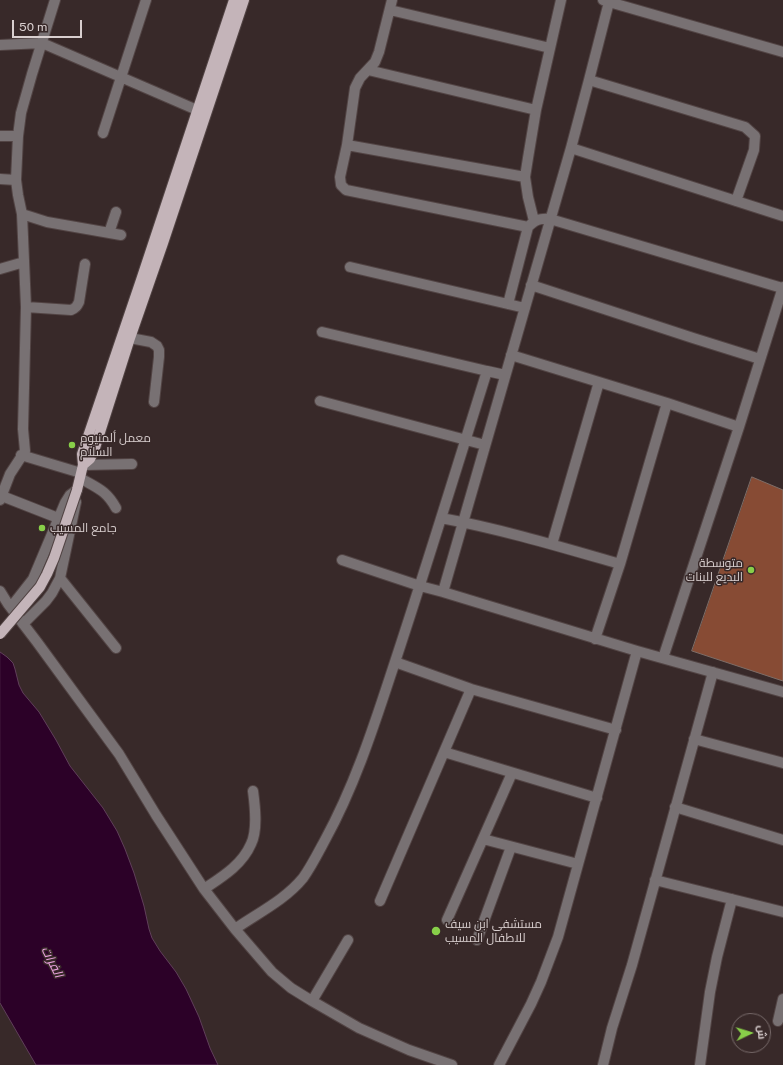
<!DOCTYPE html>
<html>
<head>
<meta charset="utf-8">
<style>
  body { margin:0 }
  #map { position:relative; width:783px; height:1065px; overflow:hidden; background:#382929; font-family:"Public Sans",Cairo,sans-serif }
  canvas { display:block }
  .north { position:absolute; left:731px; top:1013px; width:40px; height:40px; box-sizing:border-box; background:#382929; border:1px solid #786b6b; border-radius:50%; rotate:86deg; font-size:11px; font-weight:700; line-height:16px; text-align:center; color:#d9cfcf }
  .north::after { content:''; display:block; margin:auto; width:14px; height:18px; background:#88cf49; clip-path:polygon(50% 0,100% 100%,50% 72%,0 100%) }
  .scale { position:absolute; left:12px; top:20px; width:70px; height:18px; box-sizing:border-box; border:2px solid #d9cfcf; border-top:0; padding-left:5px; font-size:12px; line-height:14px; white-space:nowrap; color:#d9cfcf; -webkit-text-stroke:3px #382929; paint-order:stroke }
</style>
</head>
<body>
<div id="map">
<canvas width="783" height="1065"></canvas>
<div class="north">ش</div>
<div class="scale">50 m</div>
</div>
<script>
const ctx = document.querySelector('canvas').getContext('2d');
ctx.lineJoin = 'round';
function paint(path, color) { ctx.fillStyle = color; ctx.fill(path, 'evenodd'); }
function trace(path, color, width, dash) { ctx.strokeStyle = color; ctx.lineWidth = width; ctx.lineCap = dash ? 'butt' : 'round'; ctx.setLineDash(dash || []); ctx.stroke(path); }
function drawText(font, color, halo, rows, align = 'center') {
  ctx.font = font + ' "Public Sans",Cairo,sans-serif'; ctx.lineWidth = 3; ctx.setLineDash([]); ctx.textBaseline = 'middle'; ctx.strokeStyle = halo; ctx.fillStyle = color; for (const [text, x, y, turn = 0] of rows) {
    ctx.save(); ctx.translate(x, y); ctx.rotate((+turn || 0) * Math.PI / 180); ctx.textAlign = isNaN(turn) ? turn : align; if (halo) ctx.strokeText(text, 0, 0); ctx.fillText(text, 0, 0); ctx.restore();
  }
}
const water = new Path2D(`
  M0,652L7,657L13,663L15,669L19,685L23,693L39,712L56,740L70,766L103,808L117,831L125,849L134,873L144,906L149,929L152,938L160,951L176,972L186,989L199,1017L210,1048L218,1065H36L0,1003Z`);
const building = new Path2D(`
  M752,477L783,490V681L692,651Z`);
const minor = new Path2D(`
  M392,0L379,52L375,62L360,78L355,88L347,145L340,177L341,185L346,190L528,227
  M603,0L609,2L783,52
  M390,10L550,48
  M0,45L42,43L197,110
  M368,70L536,110
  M589,80L745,127L755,136L754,150L736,201
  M103,133L146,0
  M0,136H18
  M347,145L525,177
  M571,148L783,216
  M0,179L16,180
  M22,214L47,222L121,235
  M534,221L528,197L525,177L528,158L536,110L561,0
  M109,233L116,212
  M350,267L525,308
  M0,269L24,262
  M531,285L693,338L760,359
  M508,304L528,227C535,220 539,218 550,219L782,288
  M26,307L71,310C76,308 77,306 79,302L85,264
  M322,332L487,371
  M130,338L151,342L157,346L159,350V357L154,402
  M511,355L667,403L739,427
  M320,401L485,445
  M21,455L81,473
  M83,465L132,464
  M80,478C97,488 106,490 116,508
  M2,496L58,518
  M0,500L10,474L25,451L23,429L26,307L22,214L18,195L16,180L18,136L21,113L32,74L55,0
  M441,518C501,529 561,547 620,564
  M552,544L599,382
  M342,560L420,586L443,592L637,651L783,692
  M60,578L116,648
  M0,591L8,604L37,642L119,754L156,815L204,889L235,929L272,972L291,988L312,1001L359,1028L409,1050L452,1065
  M443,592L571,148L589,80L609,2
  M11,607L33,579L65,503L70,495L77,490
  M23,624L46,601L52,593L60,578L76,502
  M595,639L620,564L667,403
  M663,658L739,427L783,287
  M395,662L471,689L616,730
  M694,739L783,763
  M444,752L597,798
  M675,807L783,840
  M483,839L578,864
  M655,880L783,912
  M204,889C222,877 242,865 251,844C258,830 255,806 253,791
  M380,901L471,689
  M447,920L512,773
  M235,929C258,913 285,900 303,878C311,867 318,853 325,840C353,789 372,732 390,677C424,575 455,473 487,371L505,375
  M477,940L511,847
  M312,1001L348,940
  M778,1021L783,999
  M499,1065L531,1004L541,982L558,937L637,651
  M603,1065L612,1028L632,965L713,672
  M700,1065L710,992L717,957L732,899`);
const major = new Path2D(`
  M83,465L90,459L94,451L130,338L163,243L244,0
  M77,490L83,465L82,454L141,280L234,0`);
const majorBridge = new Path2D(`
  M0,634L40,587L47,574L54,558L77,490`);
const markers = [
  [72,445,4,"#88cf49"],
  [42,528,4,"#88cf49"],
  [751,570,4,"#88cf49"],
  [436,931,5,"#88cf49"]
];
const poiNames = [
  ["معمل ألمنيوم",80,438],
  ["السلام",80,452],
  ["جامع المسيب",50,528],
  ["متوسطة",743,563,"right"],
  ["البديع للبنات",743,577,"right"],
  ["مستشفى ابن سيف",445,924],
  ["للاطفال المسيب",445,938]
];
const waterNames = [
  ["الفرات",52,962,63]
];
paint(water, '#2c0128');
trace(water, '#603f5a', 1);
paint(building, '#874b34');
trace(building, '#7e6e68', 1);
trace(minor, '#524444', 12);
trace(major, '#524444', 12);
trace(minor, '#787173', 10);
trace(major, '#c4b4b9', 10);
trace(majorBridge, '#524444', 12, []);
trace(majorBridge, '#c4b4b9', 10);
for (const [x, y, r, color] of markers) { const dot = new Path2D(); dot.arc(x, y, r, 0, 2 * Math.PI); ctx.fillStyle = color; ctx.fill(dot); trace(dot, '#382929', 1.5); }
drawText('12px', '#d9cfcf', '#382929', poiNames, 'left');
drawText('italic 13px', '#eba1df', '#382929', waterNames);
</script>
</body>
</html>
